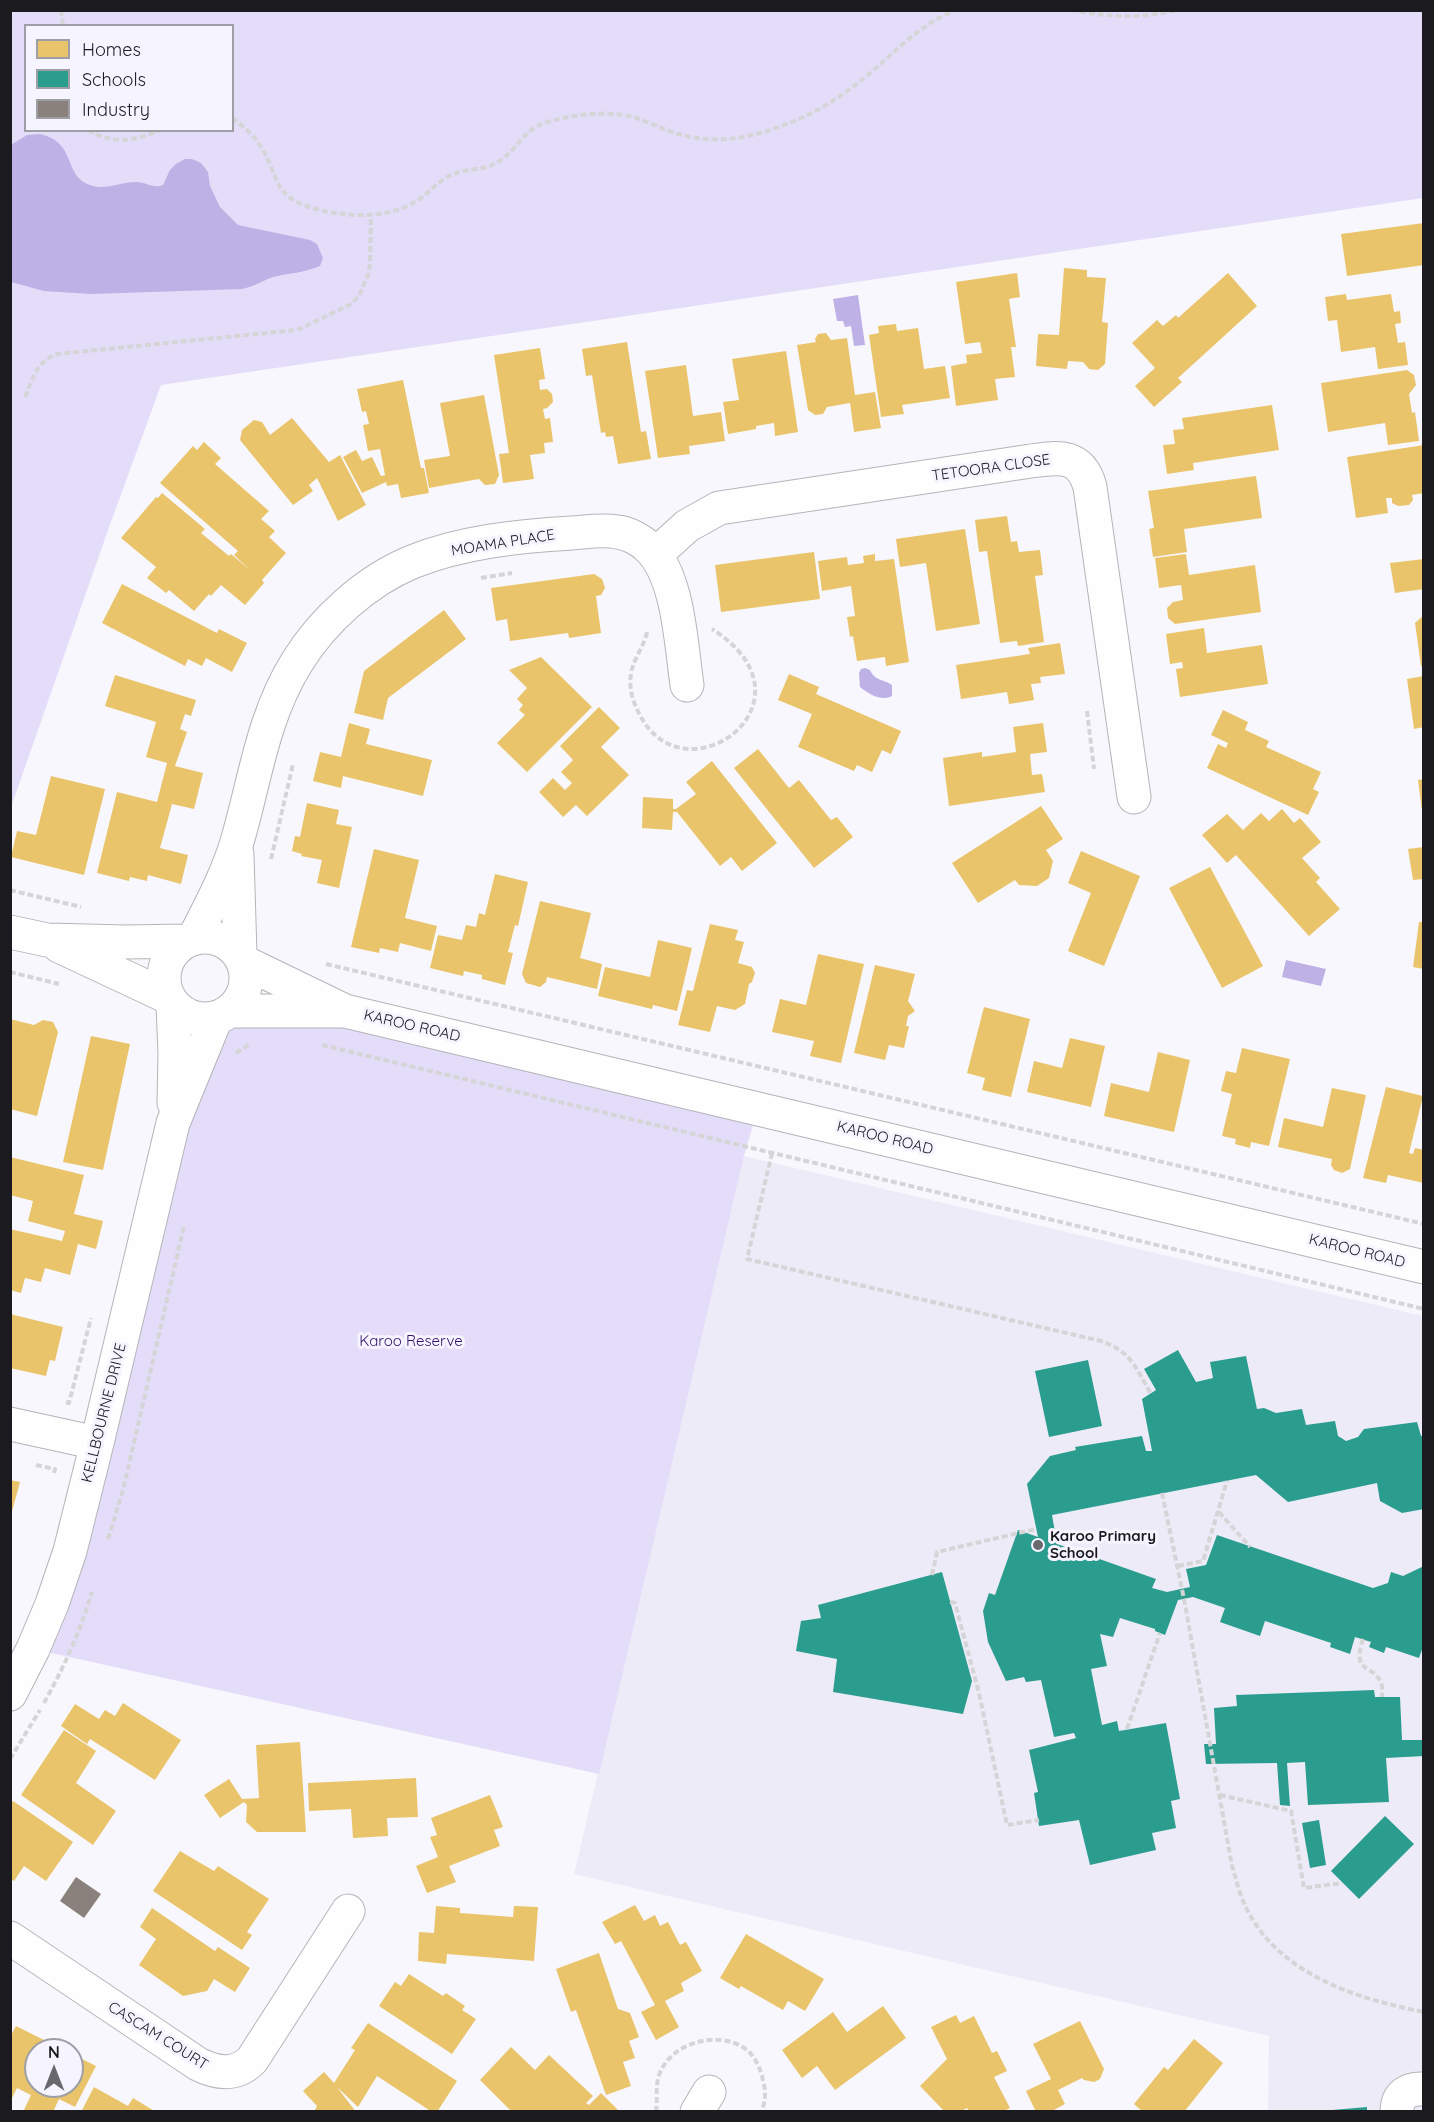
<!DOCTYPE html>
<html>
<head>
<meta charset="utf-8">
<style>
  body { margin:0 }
  #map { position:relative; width:1434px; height:2122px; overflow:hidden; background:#f8f7fd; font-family:Quicksand,sans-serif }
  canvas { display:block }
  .frame { position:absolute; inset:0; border:12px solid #1b1b1f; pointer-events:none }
  .legend { position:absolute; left:24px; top:24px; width:210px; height:108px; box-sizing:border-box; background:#f6f5ff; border:2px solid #9e9ea5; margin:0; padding:8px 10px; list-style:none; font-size:18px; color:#1b1b1f }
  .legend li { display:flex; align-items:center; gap:12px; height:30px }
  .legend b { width:30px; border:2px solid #9e9ea5 }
  .north { position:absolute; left:24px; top:2038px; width:60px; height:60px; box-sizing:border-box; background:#f6f5ff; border:2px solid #9e9ea5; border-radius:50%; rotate:0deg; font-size:16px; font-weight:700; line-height:24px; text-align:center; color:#1b1b1f }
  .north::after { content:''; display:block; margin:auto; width:21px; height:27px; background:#68686d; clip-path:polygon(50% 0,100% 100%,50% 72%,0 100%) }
</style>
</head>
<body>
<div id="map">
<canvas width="1434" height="2122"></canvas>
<div class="frame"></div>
<ul class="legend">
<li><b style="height:16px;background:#e9c46a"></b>Homes</li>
<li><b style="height:16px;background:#2a9d8f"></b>Schools</li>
<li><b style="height:16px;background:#8a817c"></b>Industry</li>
</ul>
<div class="north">N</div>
</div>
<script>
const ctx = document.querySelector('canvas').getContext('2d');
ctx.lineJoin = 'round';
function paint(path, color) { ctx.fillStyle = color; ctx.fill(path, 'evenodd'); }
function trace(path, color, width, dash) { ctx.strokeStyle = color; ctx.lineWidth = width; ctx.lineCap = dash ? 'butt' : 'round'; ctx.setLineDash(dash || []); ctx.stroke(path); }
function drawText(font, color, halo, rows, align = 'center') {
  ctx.font = font + ' Quicksand,sans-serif'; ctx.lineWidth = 6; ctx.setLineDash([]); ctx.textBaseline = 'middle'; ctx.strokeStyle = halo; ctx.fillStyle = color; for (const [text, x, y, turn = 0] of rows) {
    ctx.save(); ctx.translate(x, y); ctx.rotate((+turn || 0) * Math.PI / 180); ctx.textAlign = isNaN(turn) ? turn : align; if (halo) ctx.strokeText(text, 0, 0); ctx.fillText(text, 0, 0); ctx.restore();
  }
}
const built = new Path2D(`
  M744,1156L1423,1316V2111H1268L1269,2036L574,1874Z`);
const green = new Path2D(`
  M11,11H1423V198L161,385L107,533L11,807ZM26,26H232V130H26Z
  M281,1012L758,1108L744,1156L599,1774L33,1649L216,1018Z`);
const water = new Path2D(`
  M40,134C78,143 62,175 90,185C105,191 120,182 136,182C146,182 153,189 163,185L170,170L176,164L185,159H192L201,163L208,172L210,186L220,207L238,225L310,240L317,244L323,258L320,266C304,273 289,273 273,277C262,281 253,287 242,289L91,294L44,291L11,282V145L27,135Z
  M858,295L865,345L854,346L851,326L845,327L843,321H837L833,299Z
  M865,668L870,670C875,681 883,679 892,685V696C881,702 869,694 860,687L859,673L861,669Z
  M1286,960L1326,969L1321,986L1282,977Z`);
const homes = new Path2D(`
  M1424,223V265L1347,276L1341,234Z
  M1064,268L1087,270V277L1106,278L1102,322L1108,323L1105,364L1098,370L1089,369L1083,362L1068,361L1067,369L1036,366L1038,334L1059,335Z
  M1017,273L1020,297L1009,299L1016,347H1011L1015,377L995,379L998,400L956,406L951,366L967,363L966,355L982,353L980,342L965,344L956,282Z
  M1228,273L1257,306L1178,378L1182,382L1154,407L1135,386L1155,368L1132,343L1157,320L1163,326L1176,315L1178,318Z
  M1346,294L1347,300L1391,294L1394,312L1400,311L1401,323L1395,324L1398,343L1405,342L1408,365L1378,369L1375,347L1341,352L1337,320L1328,321L1325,297Z
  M896,324L897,331L918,328L924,369L945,366L950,398L902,405L904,414L881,417L869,335L879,333L878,326Z
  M826,333L831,340L847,338L855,395L875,392L881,428L854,432L850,403L827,407L823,414L815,415L808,410L797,345L816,342L815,339L818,334Z
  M627,342L641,432L646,431L651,459L618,464L613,436L606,437L605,432L601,433L592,375L586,376L582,349Z
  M540,348L545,379L539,380L540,390L547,389L552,394L553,402L547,408L543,409L545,419L550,418L553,442L544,443L545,453L530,455L534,479L503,483L499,454L509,453L494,355Z
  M786,351L798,432L775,436L774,423L756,426V429L728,434L723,402L739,400L732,359Z
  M686,365L693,416L721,412L725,441L689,446L690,454L658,458L645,371Z
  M1407,370L1414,375L1416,385L1409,394L1412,413L1415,412L1419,441L1388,445L1385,423L1328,432L1321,383Z
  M403,380L421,468H424L429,493L401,498L398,484L387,486L386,482L362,493L343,457L356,450L362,461L372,457L381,476L385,475L380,449L368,451L363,425L369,424L366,411L362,412L357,389Z
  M484,395L499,475L495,484L485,485L479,479L429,488L424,460L450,456L440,403Z
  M1272,405L1279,450L1193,463L1194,470L1167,474L1163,445L1175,444L1173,430L1184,429L1182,418Z
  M292,418L329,462L340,455L366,505L338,521L317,478L309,485L313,491L293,505L240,440L242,430L254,420L262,422L270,435Z
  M204,442L221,458L215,464L269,511L261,519L275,531L269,537L286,553L262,580L264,583L245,605L221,585L211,596L209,594L194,611L169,590L166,593L147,578L156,567L121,538L156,497L158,498L162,493L205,529L201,533L229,556L231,554L250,570L234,555L238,551L160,483L193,446L197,450Z
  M1424,445V493L1412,495L1413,500L1409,505L1398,506L1392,503V498H1386L1388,513L1356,518L1347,457Z
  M1256,476L1262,518L1184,529L1187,552L1153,557L1149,529L1154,528L1148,491Z
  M1007,516L1011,542L1017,541L1019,552L1040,550L1043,575L1035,576L1044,642L1018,646L1017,641L1000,643L987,551L979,552L975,520Z
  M965,529L980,624L936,631L926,563L900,567L896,539Z
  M814,552L820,599L721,612L715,565Z
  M875,554V561L894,559L909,662L886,666L885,657L857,661L853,636L850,637L847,617L855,616L851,586L822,591L818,561L847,557L848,565L864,563L863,556Z
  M1186,554L1189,575L1255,565L1261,612L1175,624L1168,618L1167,608L1173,602L1183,600L1181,585L1159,588L1155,558Z
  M1424,559V589L1395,593L1390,563Z
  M594,574L602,579L605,588L601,595L596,596L601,633L569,638L568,633L510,641L507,619L496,621L491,588Z
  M122,584L217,633L219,629L247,643L232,672L206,658L202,666L188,659L185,666L102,623Z
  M444,610L466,639L388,698L383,720L354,713L364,671Z
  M1424,615V666H1421L1415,623Z
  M1204,628L1207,653L1262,645L1268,684L1180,697L1176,669L1183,668L1182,662L1170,664L1166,634Z
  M1060,643L1065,674L1040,677L1041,683L1031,684L1034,700L1009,704L1007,692L961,699L956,665L1030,654L1028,648Z
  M541,657L592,707L527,772L497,743L525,715L519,710L523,705L517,699L527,688L509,670Z
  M789,674L819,687L816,694L901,731L891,754L882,750L872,772L857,765L854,771L798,747L812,714L778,700Z
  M115,675L196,700L191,716L185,714L180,729L187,732L175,766L203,773L194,809L172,804L160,848L188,855L181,884L148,875L147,881L130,877L129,881L97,873L117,792L157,802L167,763L146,757L156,722L105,706Z
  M1424,676V727L1414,729L1407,679Z
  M599,707L620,728L601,747L629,775L587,816L576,805L563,817L539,792L553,778L565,790L572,783L561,772L573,760L560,746Z
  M1223,710L1248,722L1245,730L1269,741L1266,747L1321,772L1313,789L1319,792L1308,815L1207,768L1218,744L1226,748L1228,743L1211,735Z
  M349,723L370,729L366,744L432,760L423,796L343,776L341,788L313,781L320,752L341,757Z
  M1043,723L1047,752L1030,754L1032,775L1042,774L1045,792L949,806L943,758L982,752V757L1016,752L1013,727Z
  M758,749L789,788L799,780L831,820L837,817L853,837L814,868L734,768Z
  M712,761L777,843L742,871L731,857L720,866L677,812H673L672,830L642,828L643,797L673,799V809H676L696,794L686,782Z
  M51,776L105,789L84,875L11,857L17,831L36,835Z
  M1424,779V810H1422L1418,780Z
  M307,803L339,810L336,824L352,827L339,888L317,883L322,860L301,856L302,854L292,851L295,836L300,837Z
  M1041,806L1063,839L1046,850L1053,861L1049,878L1037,886L1019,885L1015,880L978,903L952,863Z
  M1282,809L1294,823L1300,818L1321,842L1302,858L1320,878L1316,882L1340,909L1309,936L1236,855L1227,863L1202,835L1227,814L1243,830L1261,813L1269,821Z
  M1424,847V879L1413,880L1408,849Z
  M374,849L419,860L405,918L437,926L431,951L400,943L398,952L380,948L379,953L351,947Z
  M1081,851L1140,876L1104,966L1068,951L1091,893L1068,883Z
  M1210,867L1263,966L1222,988L1169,888Z
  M495,874L528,882L518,926L515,925L508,952L513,953L505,985L482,979V975L464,971L463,976L430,968L438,935L462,940L466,925L476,927L479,913L485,915Z
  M540,901L591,913L580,958L602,964L597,989L547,977L546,982L540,987L526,983L522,974Z
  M1419,922H1424V969L1413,967Z
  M710,924L738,930L735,940L744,942L738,963L752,967L755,973L752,982L749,984L745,1004L735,1010L717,1006L710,1032L678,1025L687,990L693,991Z
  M658,940L692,948L677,1011L653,1005L652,1009L598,996L605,967L650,977Z
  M818,954L864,964L841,1063L810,1056L814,1041L772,1032L780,999L806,1005Z
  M875,965L915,974L908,1001L915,1011L908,1016L906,1026H909L904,1048L889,1045L885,1060L854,1053Z
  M984,1007L1030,1019L1011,1097L982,1090L985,1078L967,1073Z
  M10,1019L34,1025L43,1020L53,1022L58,1032L37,1116L10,1109Z
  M91,1036L130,1044L103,1170L63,1162Z
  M1070,1038L1105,1046L1091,1107L1027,1092L1034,1061L1062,1068Z
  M1242,1048L1290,1059L1269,1146L1251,1142L1250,1148L1235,1144L1236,1139L1222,1136L1232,1094L1221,1091L1226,1071L1236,1073Z
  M1158,1052L1190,1060L1174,1132L1104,1116L1111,1083L1149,1092Z
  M1386,1087L1423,1096L1409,1153L1413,1154L1415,1148L1424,1150V1183L1388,1175L1386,1183L1363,1178Z
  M1332,1088L1366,1095L1350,1169L1342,1173L1334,1170L1331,1165L1332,1159L1278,1147L1284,1118L1323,1127Z
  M10,1157L84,1175L74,1214L103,1221L96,1249L78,1244L70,1275L45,1268L41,1282L25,1278L21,1293L10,1290V1229L62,1241L65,1231L28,1221L33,1201L10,1195Z
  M10,1314L63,1327L55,1361L50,1360L46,1376L10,1368Z
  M10,1480L20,1482L11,1515H10Z
  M123,1703L181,1740L155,1780L90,1739L87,1744L61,1726L75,1704L99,1719L105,1710L115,1716Z
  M64,1730L96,1751L76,1783L116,1811L93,1845L21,1795Z
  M300,1742L306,1832H257L246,1822L247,1805L244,1802L220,1818L204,1795L229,1779L242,1799L259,1798L256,1745Z
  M416,1778L418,1817L387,1818L388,1836L353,1838L351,1809L309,1811L308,1783Z
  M490,1795L503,1827L494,1830L500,1846L449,1866L456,1882L427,1893L416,1866L438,1857L430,1837L437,1835L431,1818Z
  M13,1801L73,1842L46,1881L24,1866L14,1881L10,1879V1805Z
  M180,1851L214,1871L218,1866L269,1899L247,1932L252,1935L242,1950L153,1891Z
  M635,1905L644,1921L655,1915L660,1926L668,1922L680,1945L686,1942L702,1971L681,1983L684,1991L665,2001L679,2027L656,2040L641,2012L655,2005L621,1941L615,1944L602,1922Z
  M436,1906L460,1908V1913L513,1917L514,1906L538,1907L534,1961L447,1954L446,1964L418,1961L419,1932L434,1933Z
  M152,1908L215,1951L218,1947L250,1968L235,1992L214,1979L207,1991L183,1996L139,1965L156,1939L140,1927Z
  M746,1934L824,1979L805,2011L788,2001L783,2010L741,1986L739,1989L720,1978Z
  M599,1953L618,2009L630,2013L639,2037L629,2041L635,2058L623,2062L631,2086L606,2095L576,2010L571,2012L556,1969Z
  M409,1974L443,1996L446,1993L465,2006L462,2010L476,2019L452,2054L379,2006L395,1982L401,1986Z
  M883,2006L906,2038L835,2090L817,2066L802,2078L782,2050L833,2012L847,2032Z
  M956,2015L960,2023L974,2016L992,2053L997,2051L1007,2071L994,2077L1010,2108L1002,2112H969L967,2108L960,2112H945L920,2086L947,2059L931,2027Z
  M1080,2021L1104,2069L1100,2079L1094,2082L1084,2080L1082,2078L1058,2090L1065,2104L1050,2112H1036L1026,2091L1051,2079L1033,2044Z
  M368,2023L457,2081L437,2112H432L377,2076L358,2107L337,2087L356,2112H314L317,2106L303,2091L324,2072L334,2083L355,2050L351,2048Z
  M16,2026L64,2050H36V2086H72V2054L96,2066L75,2107L59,2099L53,2112H23L31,2095L17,2088L10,2102V2037Z
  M1194,2039L1223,2063L1184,2112H1143L1134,2104L1164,2067L1168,2070Z
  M511,2047L535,2070L549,2055L593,2096L586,2103L589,2105L601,2093L620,2112H512L480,2080Z
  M94,2087L128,2106L133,2098L156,2112H81Z`);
const schools = new Path2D(`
  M1178,1350L1196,1382L1213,1378L1210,1362L1246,1356L1257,1409L1264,1408L1276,1413L1302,1409L1306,1425L1335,1421L1338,1436L1346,1441L1358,1437L1364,1429L1417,1422L1421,1436H1424V1509L1402,1513L1380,1501L1377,1483L1288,1502L1256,1475L1052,1515L1057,1544L1156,1579L1152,1588L1167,1592L1190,1587L1186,1569L1206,1565L1217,1535L1373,1588L1388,1583L1391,1572L1403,1576L1424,1566V1644L1419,1658L1386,1647L1384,1653L1369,1647L1371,1642L1355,1637L1350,1654L1330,1647L1331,1643L1265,1621L1260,1636L1220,1622L1225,1608L1193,1597L1178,1600L1165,1635L1155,1631V1629L1120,1618L1113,1637L1100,1634L1107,1666L1091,1669L1102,1725L1117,1721L1119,1731L1166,1723L1180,1799L1171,1801L1176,1828L1152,1833L1156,1850L1090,1865L1079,1820L1039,1826L1034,1793L1038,1792L1029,1750L1076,1738L1074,1733L1054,1737L1041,1680L1026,1682L1024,1677L1006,1681L988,1642L983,1611L989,1593L995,1595L1018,1530L1038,1537L1027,1484L1050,1456L1076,1450L1075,1447L1142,1436L1146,1451H1152L1142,1399L1156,1390L1144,1369Z
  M1088,1360L1102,1426L1049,1437L1035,1371Z
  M942,1572L972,1681L963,1714L833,1692L837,1659L796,1651L801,1621L821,1618L818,1605Z
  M1374,1690L1375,1697H1400L1402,1740H1424V1756L1386,1758L1389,1802L1308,1805L1305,1762L1287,1763L1290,1806L1280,1805L1277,1763L1206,1764L1204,1744H1216L1214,1708L1237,1706L1236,1695Z
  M1385,1816L1414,1844L1359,1899L1331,1871Z
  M1319,1820L1326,1865L1310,1868L1302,1823Z
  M1367,2107V2112H1332V2110Z`);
const industry = new Path2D(`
  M76,1877L101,1894L84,1918L60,1901Z`);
const path = new Path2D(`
  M61,10L63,26
  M1071,10C1107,17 1141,19 1176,10
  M232,118C243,126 254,135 261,147C279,175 272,195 309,207C342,217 385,220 415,202C428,195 436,182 451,175C466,168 484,171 498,162C520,149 520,129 551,121C577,114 610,110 636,118C655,124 671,134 691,137C724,143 753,137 784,125C815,114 843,96 869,74C896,51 922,23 956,10
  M88,130C113,145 135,141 161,130
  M25,397C33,378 37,361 57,354L296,330L306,326L351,304L359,296L368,275L370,264L371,215
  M481,578L512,573
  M647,632C644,647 633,659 631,674C628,691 635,708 644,722C693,797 822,699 712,629
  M1087,711L1094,769
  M271,859L293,764
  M10,890L81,907
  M326,964L1424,1224
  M10,972L59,984
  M322,1045L1424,1309
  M236,1053L250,1044
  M772,1153L747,1259L1101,1341C1132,1352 1135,1367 1151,1394
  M66,1402L69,1403L91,1318
  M36,1465L55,1469L54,1473
  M1162,1493L1184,1599L1232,1866C1235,1875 1237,1884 1240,1893C1267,1970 1351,1998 1424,2012
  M1219,1512L1250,1547
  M108,1539L123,1490L184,1226
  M1178,1566L1203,1561L1227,1481
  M932,1575L937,1552L1036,1529
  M950,1602L955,1603L979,1693L1007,1825L1039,1820
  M1363,1639C1351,1675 1373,1663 1381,1683C1383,1687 1382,1693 1382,1697
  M44,1703C64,1667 80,1632 92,1592
  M1127,1729L1160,1633
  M10,1759L40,1710
  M1220,1795L1291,1811L1304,1888L1342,1883
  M656,2112C658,2099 655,2087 659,2075C670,2044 713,2031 741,2046C754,2053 760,2067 763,2080C766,2091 766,2101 761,2112`);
const minor = new Path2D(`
  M655,555L687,526L719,508L1031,461C1060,457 1081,454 1090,487L1134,797
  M237,854L240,955
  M10,932L47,940L125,942L187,941
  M164 978a41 41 0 1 1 82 0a41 41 0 1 1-82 0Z
  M194,938C210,907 227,875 237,842C255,781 262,718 297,662C323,620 366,581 412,562C461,542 519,536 572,533C586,532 603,529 617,532C628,533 641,540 649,548C679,577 681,645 687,685
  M59,946L168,997
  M244,962L345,1011L1424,1267
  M173,1005L175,1054L174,1103
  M231,1011H341
  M10,1424L97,1443
  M10,1694L33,1649L52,1604L70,1551L97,1443L173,1123L216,1018
  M10,1938L198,2064C218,2074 236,2076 252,2060L348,1911
  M697,2112L709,2092
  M1397,2112C1397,2095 1407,2088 1424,2089`);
const markers = [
  [1038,1545,6,"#68686d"]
];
const streetNames = [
  ["TETOORA CLOSE",991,468,-8],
  ["MOAMA PLACE",503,543,-9],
  ["KAROO ROAD",412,1026,13],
  ["KAROO ROAD",885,1138,14],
  ["KAROO ROAD",1357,1251,14],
  ["KELLBOURNE DRIVE",104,1413,-76],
  ["CASCAM COURT",158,2036,32]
];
const parkNames = [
  ["Karoo Reserve",411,1341]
];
const poiNames = [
  ["Karoo Primary",1050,1536],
  ["School",1050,1553]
];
paint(built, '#edebf8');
paint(green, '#e3ddf9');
paint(water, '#bdb1e6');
paint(homes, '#e9c46a');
paint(schools, '#2a9d8f');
paint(industry, '#8a817c');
trace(minor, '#b5b4b9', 35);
trace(path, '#d5d5d7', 4, [6, 3]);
trace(minor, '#fefeff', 33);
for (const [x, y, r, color] of markers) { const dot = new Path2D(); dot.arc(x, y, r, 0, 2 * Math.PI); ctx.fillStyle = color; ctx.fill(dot); trace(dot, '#f6f5ff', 2); }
drawText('15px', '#1b1b1f', '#f6f5ff', streetNames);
drawText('15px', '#341268', '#f6f5ff', parkNames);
drawText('bold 15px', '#1b1b1f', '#f6f5ff', poiNames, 'left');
</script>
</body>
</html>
